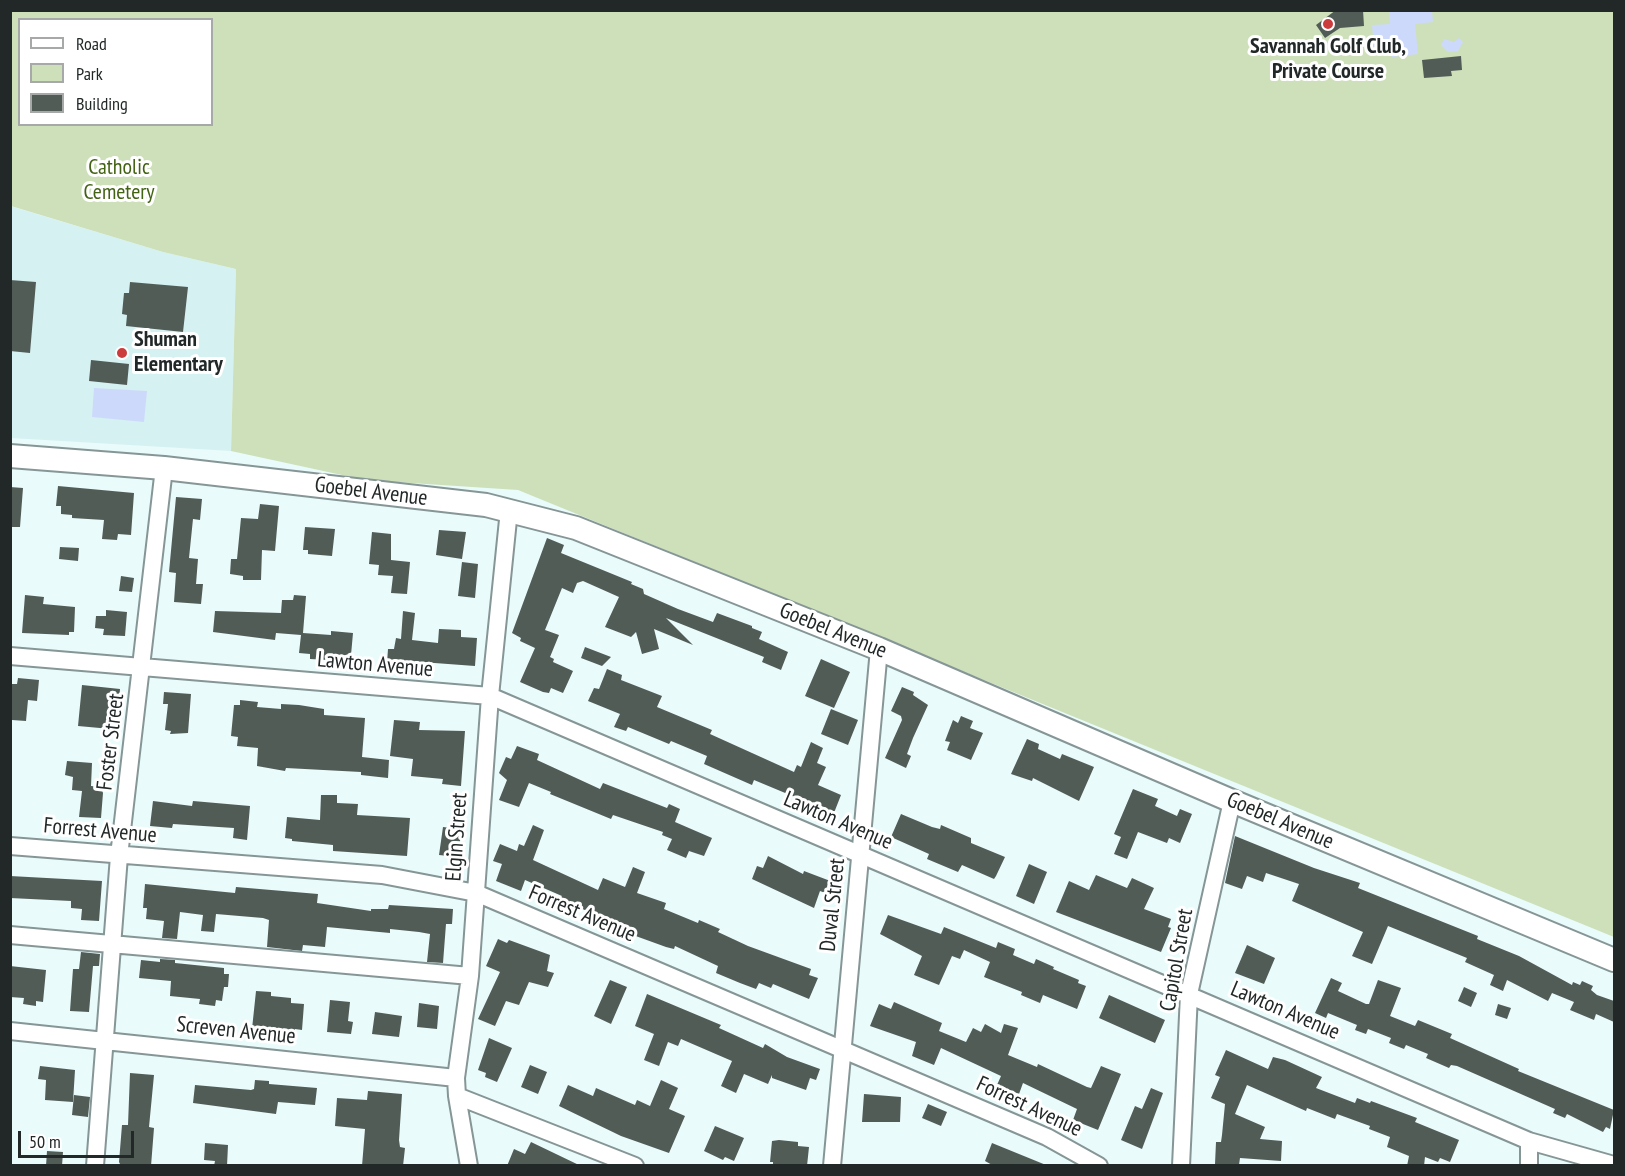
<!DOCTYPE html>
<html>
<head>
<meta charset="utf-8">
<style>
  body { margin:0 }
  #map { position:relative; width:1625px; height:1176px; overflow:hidden; background:#eafbfb; font-family:"PT Sans Narrow",sans-serif }
  canvas { display:block }
  .frame { position:absolute; inset:0; border:12px solid #222828; pointer-events:none }
  .legend { position:absolute; left:18px; top:18px; width:195px; height:108px; box-sizing:border-box; background:#fff; border:2px solid #a7a9a9; margin:0; padding:8px 10px; list-style:none; font-size:18px; color:#222828 }
  .legend li { display:flex; align-items:center; gap:12px; height:30px }
  .legend b { width:30px; border:2px solid #a7a9a9 }
  .scale { position:absolute; left:18px; top:1131px; width:116px; height:27px; box-sizing:border-box; border:3px solid #222828; border-top:0; padding-left:8px; font-size:18px; line-height:21px; white-space:nowrap; color:#222828; -webkit-text-stroke:4px #fff; paint-order:stroke }
</style>
</head>
<body>
<div id="map">
<canvas width="1625" height="1176"></canvas>
<div class="frame"></div>
<ul class="legend">
<li><b style="height:8px;background:#fff"></b>Road</li>
<li><b style="height:16px;background:#cde0ba"></b>Park</li>
<li><b style="height:16px;background:#515c57"></b>Building</li>
</ul>
<div class="scale">50 m</div>
</div>
<script>
const ctx = document.querySelector('canvas').getContext('2d');
ctx.lineJoin = 'round';
function paint(path, color) { ctx.fillStyle = color; ctx.fill(path, 'evenodd'); }
function trace(path, color, width, dash) { ctx.strokeStyle = color; ctx.lineWidth = width; ctx.lineCap = dash ? 'butt' : 'round'; ctx.setLineDash(dash || []); ctx.stroke(path); }
function drawText(font, color, halo, rows, align = 'center') {
  ctx.font = font + ' "PT Sans Narrow",sans-serif'; ctx.lineWidth = 6; ctx.setLineDash([]); ctx.textBaseline = 'middle'; ctx.strokeStyle = halo; ctx.fillStyle = color; for (const [text, x, y, turn = 0] of rows) {
    ctx.save(); ctx.translate(x, y); ctx.rotate((+turn || 0) * Math.PI / 180); ctx.textAlign = isNaN(turn) ? turn : align; if (halo) ctx.strokeText(text, 0, 0); ctx.fillText(text, 0, 0); ctx.restore();
  }
}
const built = new Path2D(`
  M10,206L163,252L236,269L231,451L11,438Z`);
const green = new Path2D(`
  M10,11H1614V937L518,490L365,480L231,451L236,269L163,252L11,206ZM20,20H212V124H20Z`);
const water = new Path2D(`
  M1389,11H1432L1433,22L1415,24L1418,54L1392,57L1391,45L1374,47L1372,25L1390,24Z
  M1459,38L1463,42L1458,51L1448,52L1441,45L1444,39L1454,42Z
  M94,388L147,391L144,422L92,417Z`);
const building = new Path2D(`
  M1336,10H1363L1364,26L1340,28L1325,38L1316,25Z
  M1461,56L1462,70L1451,71L1452,76L1424,78L1422,60Z
  M10,280L36,282L30,353L10,351Z
  M130,282L188,287L183,332L126,326L127,315L122,314L124,293H129Z
  M91,360L129,364L127,385L89,381Z
  M58,486L134,493L131,535L118,534L117,540L102,539L104,520L72,518V515L61,514V506H56Z
  M10,487L23,488L20,527H10Z
  M176,497L202,499L200,520L193,519L189,558L198,559L196,584H203L201,604L174,602L176,573L169,572Z
  M260,504L279,506L275,551L262,550L261,580H243V576L230,574L231,559H237L241,518L258,519Z
  M305,527L335,529L332,556L308,554V550H303Z
  M439,530L466,532L462,559L436,555Z
  M372,532L391,534V560L410,562L407,594L391,593L393,576L378,575L379,565L369,564Z
  M547,538L564,545L561,553L632,582L631,584L643,589L644,594L678,609L713,622L717,613L752,626V628L762,632L759,639L788,652L781,670L762,662L764,657L666,618L693,645L654,629L659,649L642,654L636,632L631,637L605,627L619,597L583,581L577,583L573,593L562,588L545,630L559,635L550,657L554,659L553,662L573,671L563,693L551,688L549,693L543,692L520,682L535,648L520,641L521,638L512,633Z
  M60,547L79,548L78,561L59,559Z
  M462,562L478,564L475,598L458,596Z
  M121,576L134,578L132,592L119,591Z
  M25,595L44,597L43,604L75,607L74,632H69V635L22,633Z
  M294,595L306,596L303,633L331,635V631L353,633L350,666L329,664V660L310,659V654L299,653L301,635L276,633L275,640L213,632L215,611L281,613L282,600H293Z
  M106,610L127,612L125,636L103,635L104,629L95,628L96,616H106Z
  M403,611L415,613L412,640L438,643L439,629L461,630V637L477,638L475,666L421,662L420,669L393,666V664L387,663L388,649H394L396,638L401,639Z
  M585,647L611,657L602,666L581,658Z
  M821,659L850,672L834,708L805,696Z
  M607,669L622,675L621,680L662,696L657,707L712,730L710,734L794,772L797,765L801,767L811,742L823,748L817,763L826,767L818,785L841,795L832,818L812,809L814,805L754,780L752,785L704,764L707,756L671,741L669,744L628,727L626,731L614,727L620,714L588,701L594,688L599,689Z
  M18,678L39,680L37,701L28,700L26,721L12,720L10,684H17Z
  M82,685L120,689L117,725L111,724V729L78,726Z
  M902,687L914,692L913,695L928,705L913,738L907,754L911,756L906,768L885,758L902,720L901,716L891,711Z
  M164,692L191,694L188,733L170,734L171,731L165,730L168,704H163Z
  M240,700L258,702L257,707L281,709V704L299,705L324,709V715L365,718L362,757L389,760L388,778L361,775V772L286,768L285,771L257,766L258,748L237,746L238,737L231,736L234,705H240Z
  M831,709L858,720L848,745L821,734Z
  M961,716L973,721L970,728L983,733L971,760L947,750L950,742L945,741L953,720L958,723Z
  M394,720L420,722L419,730L465,731L461,786L442,784L443,779L411,776L413,759L390,756Z
  M1027,739L1039,744L1038,749L1060,759L1062,754L1094,767L1079,801L1033,778L1032,781L1011,774Z
  M517,746L539,754L537,760L600,789L603,783L667,808L669,804L680,809L675,822L712,838L704,856L689,851L686,858L667,850L672,839L662,835L663,832L613,815L611,819L550,794L551,792L529,783L519,807L499,800L507,780L499,773L506,757L511,759Z
  M67,761L92,763L91,786L101,787L103,793L101,818L79,817L82,791L72,790L73,777L65,775Z
  M1133,789L1158,799L1155,806L1177,816L1180,809L1192,814L1180,843L1169,838L1167,843L1138,832L1127,859L1114,854L1121,837L1114,834Z
  M321,795H337V803L358,804L357,815L410,818L407,856L333,851V845L292,841V839L285,838L287,817L320,820Z
  M153,801L192,806L193,801L250,806L247,840L233,838L234,828L173,824L172,828L150,826Z
  M901,814L932,827L940,829L941,825L971,838V843L1005,857L996,876L994,879L962,865L958,872L927,859L929,854L891,837Z
  M533,825L544,830L533,860L598,890L603,878L625,887L633,867L645,872L637,893L666,903L664,909L698,923L699,920L720,929L718,932L748,946L811,969L809,975L818,978L809,999L773,984L771,988L759,983L756,989L740,983L716,973L718,966L675,946L674,949L666,947L586,918L587,911L560,899L562,896L525,880L521,891L496,881L502,864L493,861L500,844L517,851L519,844L524,846Z
  M443,827L458,829V833H461L458,857L439,855Z
  M1235,836L1314,868L1360,883L1358,888L1478,936L1477,939L1519,956L1572,985L1573,982L1580,985L1582,981L1593,986L1591,990L1597,995L1614,1001V1022L1596,1014L1594,1020L1570,1010L1574,1002L1552,993L1548,1001L1507,980L1503,991L1490,985L1494,975L1465,962L1467,958L1388,926L1372,964L1352,956L1363,932L1292,901L1299,884L1266,873L1263,882L1247,876L1242,889L1225,883Z
  M768,856L803,874L804,871L833,882L828,894L820,891L814,908L752,879L757,866L763,868Z
  M1029,864L1047,872L1034,904L1016,896Z
  M1096,875L1127,888L1132,878L1154,888L1144,909L1171,919L1168,927L1171,928L1161,952L1056,912L1069,881L1089,890Z
  M10,876L102,881L99,921L81,920L82,909L71,908V901L10,898Z
  M145,884L235,893L236,887L318,894L317,903L371,911V909H388L389,905L453,909L452,924H446L443,963L427,962L430,934L419,932L390,929V933L327,927L325,947L303,945L302,951L267,947L269,920L263,918L216,914L214,932L201,931L203,915L180,912L177,939L162,938L164,921L146,919L147,908H143Z
  M888,915L941,934L944,927L996,948L998,942L1015,949L1013,955L1034,964L1036,959L1054,967L1053,969L1079,980L1078,983L1086,986L1077,1009L1043,995L1040,1003L1021,995L1022,992L984,977L990,962L964,950L960,959L952,956L939,985L914,975L922,956L880,934Z
  M498,939L507,943L509,940L550,955L547,971L554,973L548,987L529,982L519,1005L506,1001L495,1026L478,1019L500,972L486,966Z
  M1247,945L1275,958L1264,984L1235,973Z
  M81,952L100,954L99,966H93L89,1012L70,1011L73,969H79Z
  M160,959L175,960V963L224,968V974H229L228,987H224L222,1001L216,1000L215,1006L199,1004L200,999L170,996L171,981L139,978L141,960L160,962Z
  M10,966L46,970L43,1002L36,1001V1006L23,1004L24,998L10,997Z
  M1331,978L1342,983L1338,991L1366,1004H1369L1378,980L1401,988L1390,1016L1415,1026L1418,1020L1452,1034L1450,1038L1519,1069L1518,1071L1614,1110L1610,1129L1606,1127L1603,1132L1567,1114L1565,1118L1553,1113L1555,1109L1457,1066L1451,1065L1449,1068L1426,1058L1428,1054L1406,1045L1404,1049L1389,1043L1391,1038L1368,1029L1366,1034L1355,1030L1357,1025L1328,1013L1326,1018L1315,1013Z
  M610,980L627,987L611,1024L594,1016Z
  M1464,987L1477,993L1471,1007L1458,1001Z
  M256,991L271,992V996L291,998V1003L304,1004L302,1030L295,1029V1032L252,1029Z
  M647,994L721,1025L719,1028L763,1048L765,1044L787,1057L820,1069L816,1080L810,1078L806,1090L772,1078V1075L768,1084L744,1074L736,1093L721,1086L732,1061L681,1039L678,1046L668,1042L659,1066L644,1060L654,1034L635,1026Z
  M1109,995L1165,1020L1155,1043L1099,1018Z
  M330,1000L350,1002L348,1021L353,1022L351,1034L327,1032Z
  M894,1002L942,1023L939,1031L966,1042L973,1028L981,1032L985,1024L1001,1033L1004,1024L1018,1028L1008,1055L1037,1067L1038,1064L1087,1087L1091,1088L1101,1066L1121,1074L1098,1130L1073,1120L1077,1109L1023,1083L1019,1094L997,1085L1001,1076L941,1048L934,1065L912,1056L916,1042L870,1026L879,1004L891,1009Z
  M419,1003L439,1006L437,1029L417,1027Z
  M1498,1004L1511,1008L1507,1019L1495,1015Z
  M375,1012L402,1016L399,1037L372,1034Z
  M489,1038L512,1048L497,1082L485,1077L486,1073L478,1070Z
  M1226,1050L1268,1069L1273,1057L1285,1060L1322,1077L1316,1088L1355,1103L1357,1098L1370,1103L1371,1101L1417,1118L1415,1122L1459,1140L1450,1162L1440,1158L1438,1162L1425,1157L1424,1166H1407L1409,1156L1387,1147L1390,1137L1369,1129L1370,1126L1337,1114L1335,1119L1307,1108L1306,1111L1247,1085L1235,1114L1265,1127L1260,1139L1282,1141L1281,1161L1240,1158L1239,1165L1215,1164L1216,1142H1221L1222,1135L1225,1104L1211,1098L1220,1077L1215,1075Z
  M530,1065L547,1072L538,1094L521,1087Z
  M40,1066L75,1070L73,1102L45,1100L46,1080L38,1079Z
  M130,1073L154,1075L149,1127L154,1128L151,1166H121L119,1162L122,1125H128Z
  M255,1080L269,1081V1084L317,1088L315,1105L278,1102L276,1114L193,1103L195,1085L251,1090L254,1089Z
  M661,1080L678,1088L669,1109L685,1116L669,1153L621,1136L559,1106L568,1085L593,1096L596,1088L635,1105L637,1100L650,1106Z
  M1151,1088L1163,1093L1142,1149L1121,1140L1135,1106L1142,1109Z
  M368,1091L402,1094L399,1140L400,1147L405,1148L403,1166H362L365,1129L335,1126L337,1098L367,1100Z
  M864,1094L901,1097L900,1122H862Z
  M74,1095L90,1097L88,1117L72,1115Z
  M928,1104L947,1112L941,1126L922,1118Z
  M715,1126L744,1138L734,1161L725,1157L723,1160L704,1151Z
  M779,1140L798,1142V1146L809,1147L807,1166H773V1162H770L772,1141Z
  M531,1142L581,1166H507L514,1149L525,1154Z
  M205,1143L228,1145L227,1166H214L215,1161L204,1160Z
  M992,1143L1046,1165V1166H994L985,1161Z
  M47,1151L63,1152L62,1166H46Z`);
const street = new Path2D(`
  M10,656L490,696L1529,1141L1614,1165
  M10,846L382,875L476,893L1047,1137L1099,1166
  M10,935L470,976
  M10,1031L456,1078
  M457,1096L635,1166
  M95,1166L119,856L164,468
  M469,1166L457,1096L456,1078L470,976L490,696L509,510
  M832,1166L879,649
  M1181,1166L1189,994L1232,801
  M1529,1166V1141`);
const secondary = new Path2D(`
  M10,456L164,468L486,505L576,528L879,649L1232,801L1614,960`);
const markers = [
  [1328,24,6,"#cb3c3c"],
  [122,353,6,"#cb3c3c"]
];
const poiNames = [
  ["Savannah Golf Club,",1328,47],
  ["Private Course",1328,72],
  ["Shuman",134,340,"left"],
  ["Elementary",134,365,"left"]
];
const parkNames = [
  ["Catholic",119,168],
  ["Cemetery",119,193]
];
const streetNames = [
  ["Goebel Avenue",371,492,7],
  ["Goebel Avenue",833,631,22],
  ["Lawton Avenue",375,665,5],
  ["Foster Street",111,742,-83],
  ["Lawton Avenue",838,821,23],
  ["Goebel Avenue",1280,821,23],
  ["Forrest Avenue",100,831,5],
  ["Elgin Street",457,837,-86],
  ["Duval Street",833,905,-84],
  ["Forrest Avenue",582,914,23],
  ["Capitol Street",1177,960,-80],
  ["Lawton Avenue",1285,1011,23],
  ["Screven Avenue",236,1031,6],
  ["Forrest Avenue",1029,1107,25]
];
paint(built, '#d6f1f2');
paint(green, '#cde0ba');
paint(water, '#cdd9fb');
paint(building, '#515c57');
trace(street, '#869696', 20);
trace(secondary, '#869696', 26);
trace(street, '#fff', 16);
trace(secondary, '#fff', 22);
for (const [x, y, r, color] of markers) { const dot = new Path2D(); dot.arc(x, y, r, 0, 2 * Math.PI); ctx.fillStyle = color; ctx.fill(dot); trace(dot, '#fff', 2); }
drawText('bold 22px', '#222828', '#fff', poiNames);
drawText('22px', '#436314', '#fff', parkNames);
drawText('22px', '#222828', '#fff', streetNames);
</script>
</body>
</html>
